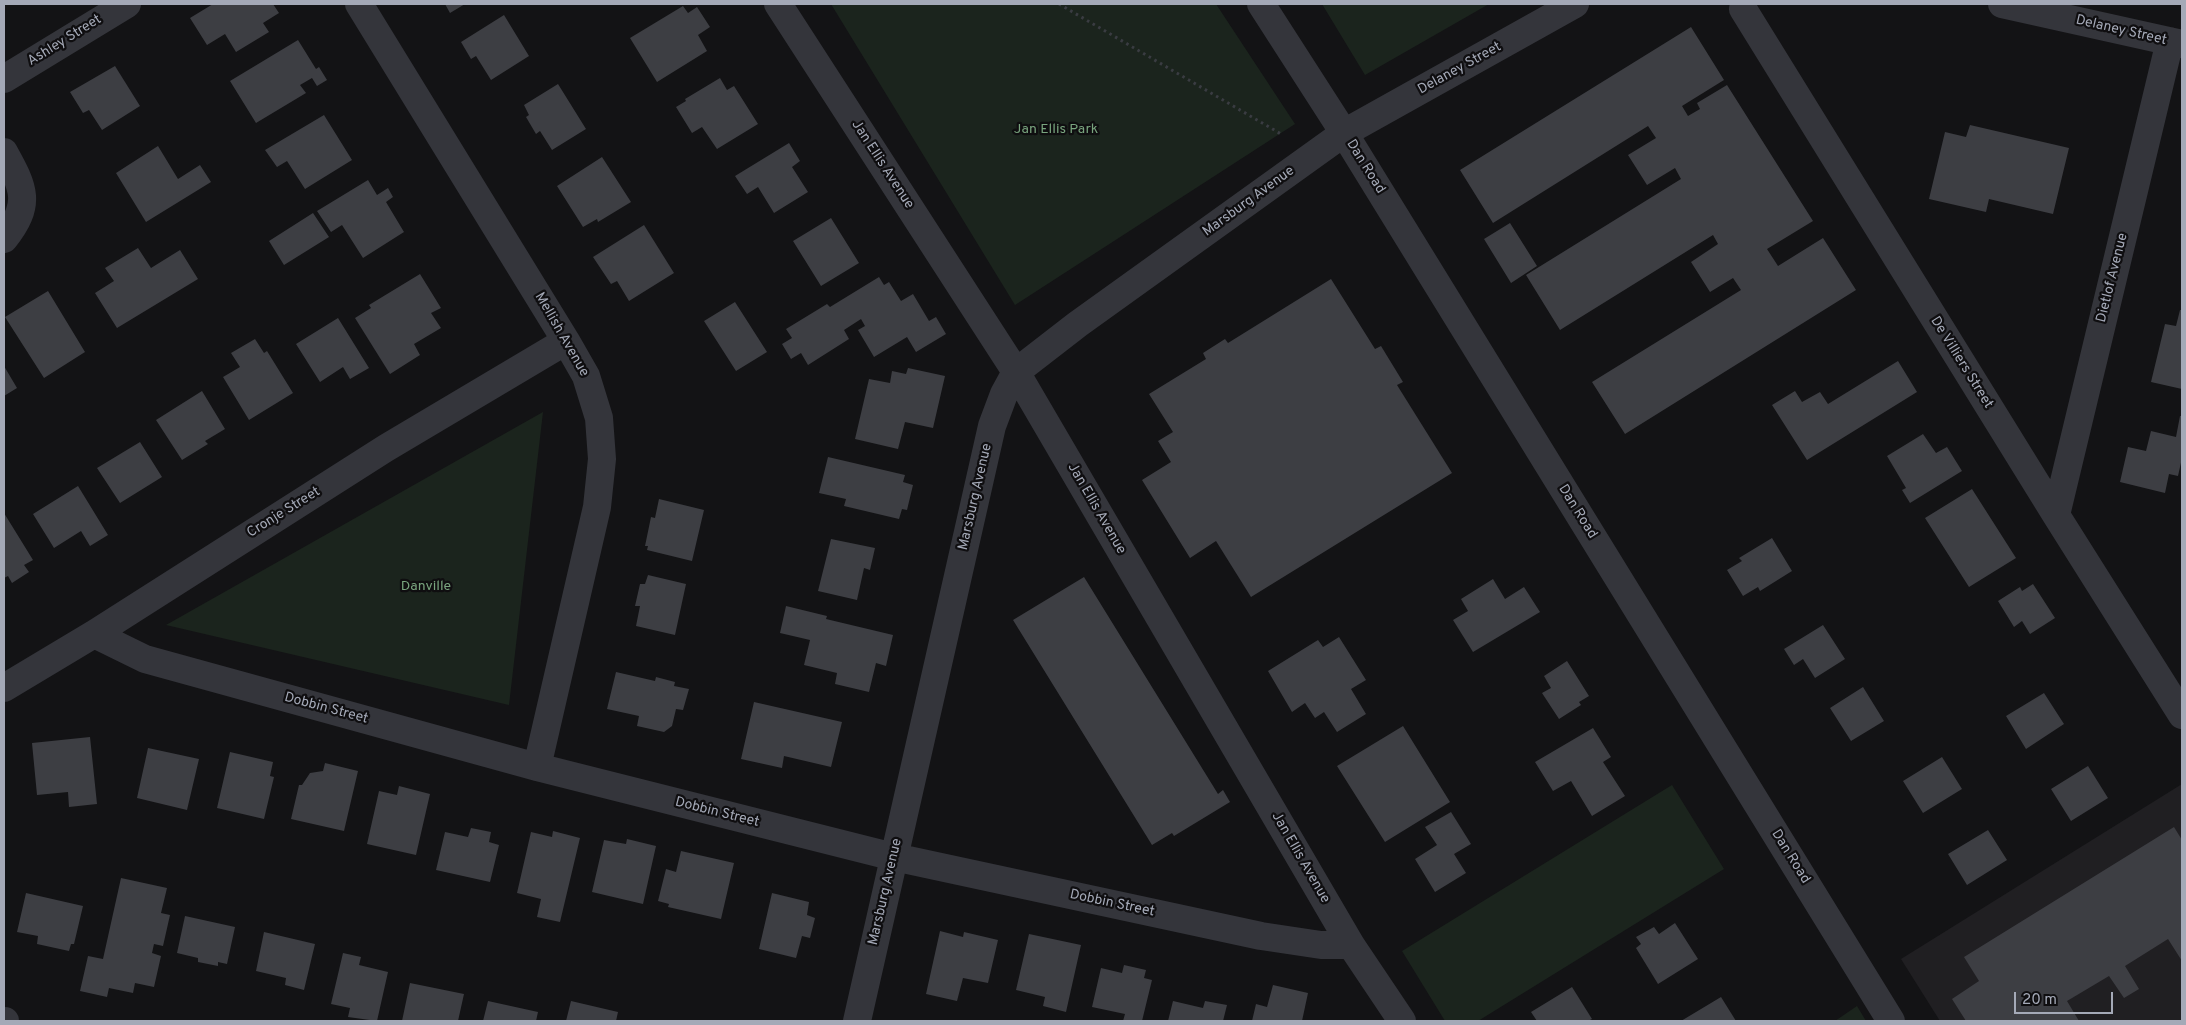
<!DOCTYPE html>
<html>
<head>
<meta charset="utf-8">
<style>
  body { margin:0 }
  #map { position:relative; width:2186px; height:1025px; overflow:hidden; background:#131315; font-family:Overpass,sans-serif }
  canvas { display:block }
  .frame { position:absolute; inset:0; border:5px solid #a4a9b7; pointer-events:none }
  .scale { position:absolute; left:2014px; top:992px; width:99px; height:22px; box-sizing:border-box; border:2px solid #a4a9b7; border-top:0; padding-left:6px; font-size:15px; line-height:18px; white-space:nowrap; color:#a4a9b7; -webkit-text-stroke:4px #0f0e10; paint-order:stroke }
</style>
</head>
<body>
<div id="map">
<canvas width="2186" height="1025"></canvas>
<div class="frame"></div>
<div class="scale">20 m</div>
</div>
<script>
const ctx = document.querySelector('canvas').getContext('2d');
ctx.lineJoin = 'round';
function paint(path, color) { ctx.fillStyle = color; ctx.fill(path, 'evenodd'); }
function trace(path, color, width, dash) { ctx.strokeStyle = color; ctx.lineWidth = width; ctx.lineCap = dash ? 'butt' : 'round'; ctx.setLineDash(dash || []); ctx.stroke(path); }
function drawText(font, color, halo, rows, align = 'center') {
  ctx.font = font + ' Overpass,sans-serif'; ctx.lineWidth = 4.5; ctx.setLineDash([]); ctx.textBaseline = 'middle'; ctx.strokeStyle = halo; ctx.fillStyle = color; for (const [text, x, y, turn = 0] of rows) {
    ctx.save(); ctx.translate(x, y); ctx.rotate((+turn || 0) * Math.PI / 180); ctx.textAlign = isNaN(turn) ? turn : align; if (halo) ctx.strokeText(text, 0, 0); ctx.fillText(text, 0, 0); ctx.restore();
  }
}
const built = new Path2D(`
  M2182,784V1021H1940L1901,959Z`);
const green = new Path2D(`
  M831,4H1216L1295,124L1015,305Z
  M1322,4H1489L1365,75Z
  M543,412L509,705L166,625Z
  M1672,785L1724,869L1478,1021H1445L1402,951Z
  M1857,1006L1866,1021H1835Z`);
const building = new Path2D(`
  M213,4H273L279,13L263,23L269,32L236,52L225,34L207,45L190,18Z
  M445,4H465L450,13Z
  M683,6L688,13L697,7L710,27L698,35L707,51L657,82L630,38Z
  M504,15L529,56L491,80L476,56L471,59L461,42Z
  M1691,27L1724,80L1682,106L1688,116L1700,109L1697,103L1727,85L1813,221L1767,249L1778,266L1823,238L1856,290L1625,434L1592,382L1741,290L1733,278L1710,292L1691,262L1718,244L1713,235L1560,330L1526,275L1681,179L1675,168L1647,185L1628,155L1656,138L1648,126L1493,223L1460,170Z
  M298,40L316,69L319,67L327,80L317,86L312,78L300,85L306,93L256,123L230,81Z
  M115,66L140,106L102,130L89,110L83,113L70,92Z
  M720,78L727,90L734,86L758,124L717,149L702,127L692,133L676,107L686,101L685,99Z
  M558,84L586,129L552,150L540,131L536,134L526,117L529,115L524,105Z
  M324,115L352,160L305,189L287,161L277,167L265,150Z
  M1970,125L2069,148L2053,214L1989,199L1986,212L1929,199L1945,132L1966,137Z
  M789,143L800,161L792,167L808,192L774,213L758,187L747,194L735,176Z
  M158,146L178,179L200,165L211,182L146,222L116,173Z
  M602,157L631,202L598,222L597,219L583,227L557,186Z
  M368,180L377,195L388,188L393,197L386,202L404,232L363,258L342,225L331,232L317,211Z
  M313,213L329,237L284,265L269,241Z
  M831,218L859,263L821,286L793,241Z
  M1510,223L1537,266L1511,283L1484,239Z
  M644,225L674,273L629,301L617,281L611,284L593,257Z
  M138,248L151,268L180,250L198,279L117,328L95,293L114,281L105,268Z
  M420,274L441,308L431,313L441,328L414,344L420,355L390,374L355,318L371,308L369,305Z
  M879,277L884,285L889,282L901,301L913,294L929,321L936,317L946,334L916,352L907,337L874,357L858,330L865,326L861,319L844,330L849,339L808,365L801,353L791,359L782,344L792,338L786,329L827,304L830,307Z
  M1331,279L1375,349L1381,346L1403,382L1397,385L1452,473L1251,597L1216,541L1190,558L1142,480L1171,462L1158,441L1173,432L1149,394L1206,359L1203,353L1225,339L1228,343Z
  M48,291L85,352L44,378L5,317Z
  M735,302L767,352L736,371L704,321Z
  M2180,310H2182V389L2151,382L2165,324L2176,326Z
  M338,318L369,368L350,379L343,367L320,382L296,344Z
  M255,339L264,353L267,351L293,393L249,420L223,377L240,367L231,353Z
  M1898,361L1917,392L1807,460L1772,405L1795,391L1802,402L1820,392L1828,404Z
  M4,366L17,388L4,396Z
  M908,368L945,376L933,428L905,422L898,449L855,439L869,379L890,383L892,371L906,374Z
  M202,391L225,429L205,441L208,444L182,460L156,420Z
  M2180,416H2182V458L2178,476L2169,474L2165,493L2120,482L2128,447L2146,451L2151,431L2176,437Z
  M1923,434L1936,453L1947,447L1962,471L1910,503L1902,490L1906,488L1887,456Z
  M140,442L162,477L120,503L97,468Z
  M828,457L905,475L903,482L913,485L907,510L902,509L899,519L844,506L846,499L819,493Z
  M78,486L108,535L90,546L81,531L54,548L33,514Z
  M1972,489L2016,558L1969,587L1925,518Z
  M659,499L704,510L692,561L647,550L648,546H645L651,517L655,518Z
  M4,513L33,560L24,565L29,572L12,583L8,576L4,578Z
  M1772,538L1792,571L1760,591L1758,587L1743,596L1727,570L1742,561L1739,558Z
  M831,539L875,548L870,570L864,568L857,600L818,591Z
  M648,575L686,584L675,635L636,626L640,606H635L640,584H645Z
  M1084,577L1218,794L1223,790L1230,802L1174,836L1172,833L1152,845L1013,620Z
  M1493,579L1505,599L1524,587L1540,612L1473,652L1453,620L1468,611L1461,599Z
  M2033,584L2055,618L2030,634L2022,621L2014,627L1998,601L2020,587L2022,591Z
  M786,606L827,616L826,619L893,635L886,666L876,663L869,692L835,684L837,673L804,665L810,640L780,633Z
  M1823,625L1845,659L1815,678L1803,659L1794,665L1784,649Z
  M1339,637L1366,680L1351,689L1366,714L1337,732L1324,712L1315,718L1305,703L1292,712L1268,671L1318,640L1323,647Z
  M1567,661L1589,696L1579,702L1581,705L1559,719L1542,693L1551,688L1544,676Z
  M616,672L655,681L656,677L675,682L674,686L689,689L683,710L676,709L672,726L664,732L637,726L639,716L607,709Z
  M1863,687L1884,721L1851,741L1830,708Z
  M2044,693L2064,724L2026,749L2006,716Z
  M754,702L842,722L831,767L784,756L782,768L741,759Z
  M1403,726L1450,802L1385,842L1337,766Z
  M1593,728L1611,757L1603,762L1625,796L1592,816L1571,781L1553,791L1535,762Z
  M90,737L97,804L69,807L68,792L37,795L32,743Z
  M148,748L199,759L187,810L137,798Z
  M230,752L273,762L270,776L274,777L264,819L217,808Z
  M1942,757L1962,789L1923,813L1903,781Z
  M325,763L358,771L344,831L291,819L299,785H302L310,773L323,771Z
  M2088,766L2108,798L2071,821L2051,789Z
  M399,786L430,794L416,855L367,844L379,791L397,795Z
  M1451,812L1471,844L1454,854L1466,873L1435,892L1415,859L1437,845L1425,827Z
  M2174,827L2182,840V961L2168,939L2125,966L2139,989L2124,998L2109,976L2067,1001L2079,1021H1966L1952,999L1979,981L1964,957Z
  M471,828L491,832L489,842L499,845L490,882L436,870L445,832L468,837Z
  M1988,830L2007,860L1967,885L1948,854Z
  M553,831L580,838L560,922L537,917L541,899L517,893L531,832L552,837Z
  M627,839L656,846L643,904L592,892L604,840L626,844Z
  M681,851L734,863L721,919L668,907L669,904L658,901L666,869L676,872Z
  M121,878L167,888L161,913L170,915L163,946L154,944L152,953L161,956L154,987L135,983L133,993L109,988L107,997L80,991L88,956L103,959Z
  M26,893L83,906L74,944H71L69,951L37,944L38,936L17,932Z
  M772,893L809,902L807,915L815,918L810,938L802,936L796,958L759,949Z
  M185,916L235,927L227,964L218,962V966L198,962V958L177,953Z
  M1675,923L1698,959L1658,984L1636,948L1641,944L1636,937L1654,927L1659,934Z
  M940,931L963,937L964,932L998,940L988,983L963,978L957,1001L926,994Z
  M264,932L315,944L304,990L285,985L286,978L256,971Z
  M1029,934L1081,945L1066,1012L1043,1006L1045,997L1016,990Z
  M343,953L361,957L359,965L388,972L377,1021L348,1017L350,1008L331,1004Z
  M1124,965L1146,970L1144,978L1152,980L1142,1021H1123L1125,1014L1092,1007L1101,968L1122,973Z
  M410,983L464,994L458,1021H402Z
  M1273,985L1308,993L1302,1021H1252L1256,1004L1267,1007Z
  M1572,987L1592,1019L1588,1021H1537L1531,1012Z
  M1721,997L1736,1021H1681Z
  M488,1001L538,1012L536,1021H483Z
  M571,1001L618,1012L616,1021H566Z
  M1173,1001L1203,1008L1205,1001L1227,1005L1223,1021H1168Z`);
const path = new Path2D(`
  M1059,4L1281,134`);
const minor = new Path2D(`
  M359,4L566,341L586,376L599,418L602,459L597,507L537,767
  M778,4L1016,372L1351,945L1402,1021
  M1261,4L1344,133L1891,1021
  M2002,4L2182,44
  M1743,9L2056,515L2182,715
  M4,79L127,4
  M4,152C24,188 32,204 4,239
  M2056,515L2170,41
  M94,634L145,659L537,767L894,857L1261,936L1321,945H1351
  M4,688L94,634L386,448L566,341
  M4,1021H5
  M857,1021L992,426L1004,394L1016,372L1078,324L1344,133L1575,4`);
const streetNames = [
  ["Delaney Street",2121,31,13],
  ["Ashley Street",65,41,-32],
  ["Delaney Street",1460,69,-29],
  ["Jan Ellis Avenue",882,165,57],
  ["Dan Road",1365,167,58],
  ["Marsburg Avenue",1249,202,-36],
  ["Dietlof Avenue",2113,278,-76],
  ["Mellish Avenue",561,335,60],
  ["De Villiers Street",1961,363,58],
  ["Marsburg Avenue",976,497,-77],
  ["Jan Ellis Avenue",1096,509,60],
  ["Dan Road",1577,512,58],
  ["Cronje Street",284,513,-32],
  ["Dobbin Street",326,709,15],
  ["Dobbin Street",717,813,14],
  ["Dan Road",1790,857,58],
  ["Jan Ellis Avenue",1300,858,60],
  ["Marsburg Avenue",886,892,-77],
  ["Dobbin Street",1112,904,12]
];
const parkNames = [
  ["Jan Ellis Park",1056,130],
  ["Danville",426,587]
];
paint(built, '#201f22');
paint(green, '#1b241d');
paint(building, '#3d3e43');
trace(path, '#3a3c42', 3, [2.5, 4]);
trace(minor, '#34353b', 28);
drawText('14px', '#a4a9b7', '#0f0e10', streetNames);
drawText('14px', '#79a47e', '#0f0e10', parkNames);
</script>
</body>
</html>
